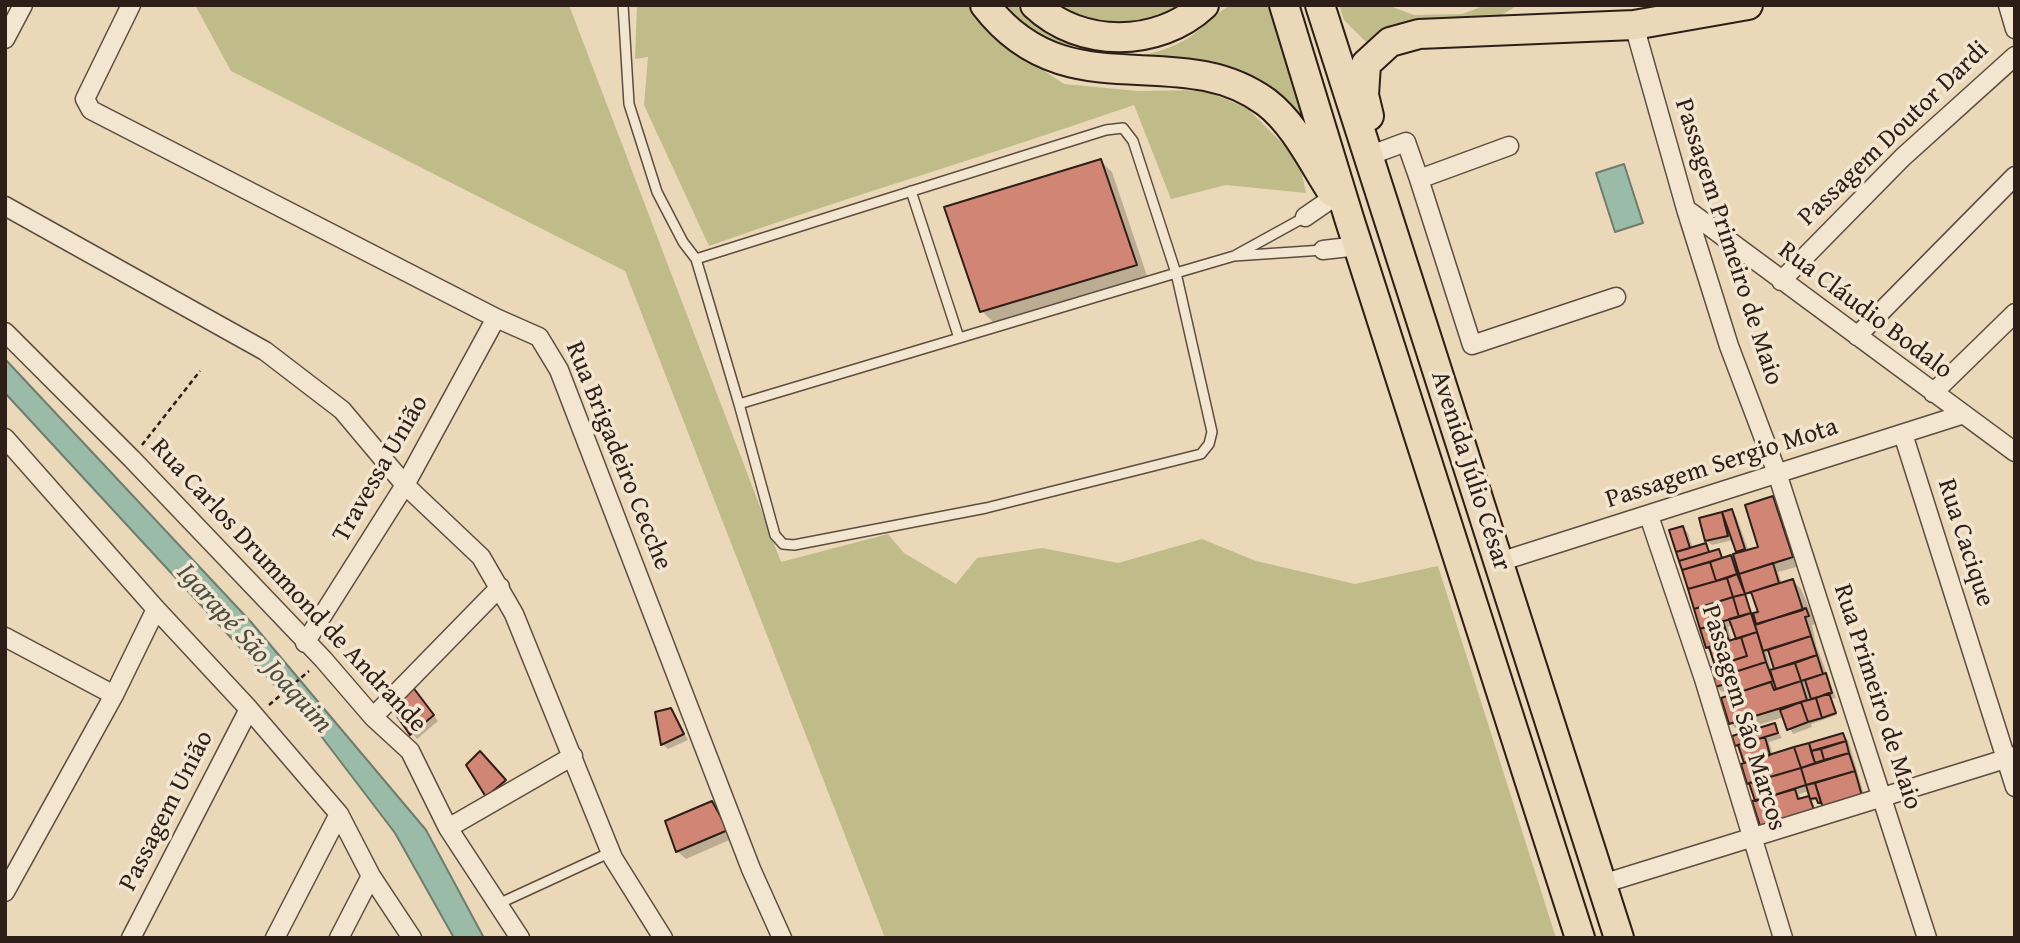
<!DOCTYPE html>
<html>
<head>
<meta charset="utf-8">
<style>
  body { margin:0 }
  #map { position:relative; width:2020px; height:943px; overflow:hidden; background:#ebd8b8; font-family:"Gentium Book Plus",serif }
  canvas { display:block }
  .frame { position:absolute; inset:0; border:7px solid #2d1f18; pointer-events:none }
</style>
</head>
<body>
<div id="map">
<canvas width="2020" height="943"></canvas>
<div class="frame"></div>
</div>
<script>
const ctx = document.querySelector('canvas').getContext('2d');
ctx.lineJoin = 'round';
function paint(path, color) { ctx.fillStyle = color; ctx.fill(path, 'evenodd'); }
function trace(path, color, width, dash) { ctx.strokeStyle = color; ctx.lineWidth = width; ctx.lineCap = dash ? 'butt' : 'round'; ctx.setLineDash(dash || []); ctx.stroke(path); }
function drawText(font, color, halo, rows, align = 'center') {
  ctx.font = font + ' "Gentium Book Plus",serif'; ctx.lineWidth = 7; ctx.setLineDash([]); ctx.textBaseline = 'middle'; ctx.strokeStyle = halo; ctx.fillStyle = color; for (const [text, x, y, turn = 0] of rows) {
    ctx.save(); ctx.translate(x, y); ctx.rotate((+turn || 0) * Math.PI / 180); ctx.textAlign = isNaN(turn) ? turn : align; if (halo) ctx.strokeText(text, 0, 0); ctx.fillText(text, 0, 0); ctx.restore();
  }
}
const green = new Path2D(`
  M195,5H569L781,562L888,534L904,553L956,584L977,558L1042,548L1118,563L1202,539L1256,561L1355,584L1438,566L1556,938H885L625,271L231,71Z
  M637,5H972L995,38L1064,84L1138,91L1203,90L1247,108L1299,160L1306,193L1226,185L1171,199L1134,105C993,154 850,196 709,246L644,105L648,57L635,59Z
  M1002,5H1015C1067,53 1118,75 1185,40C1201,32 1216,10 1233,5C1244,2 1260,5 1271,5L1318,143L1288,105L1252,79L1189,65L1085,60L1052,47Z
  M1055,5H1190L1135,29L1084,24Z
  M1339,5H1387L1414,15L1462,14L1486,5H1518L1497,18L1369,45L1344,20Z`);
const water = new Path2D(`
  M1624,164L1643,223L1615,232L1596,173Z
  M5,359L251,622L426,830L484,938H454L395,833L318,732L5,393Z`);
const shadow = new Path2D(`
  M1101,161L1112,172L1147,276L993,322L982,311Z
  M1773,498L1781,506L1800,566L1778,572L1782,584L1793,581L1801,589L1816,624L1812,625L1816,645L1836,698L1831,699L1837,715L1811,724L1812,727L1793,734L1784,717L1739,731L1730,723L1742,693L1740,686L1722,692L1717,687L1711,669L1717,667L1707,647L1671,531L1683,528L1688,533L1693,549L1705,545L1709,554L1718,551L1725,559L1731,557L1738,565L1740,554L1733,540L1712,545L1706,540L1701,519L1731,511L1736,516L1749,552L1760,548ZM1744,590L1755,597L1760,613L1752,615ZM1733,625L1738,640L1732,642L1728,627ZM1766,651L1773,658L1776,670L1772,671Z
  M417,693L438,721L417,739L394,709Z
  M670,710L688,740L668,749L662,744L657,714Z
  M1774,725L1782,738L1769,742L1773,756L1842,735L1848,740L1866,801L1822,798L1812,801L1818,815L1767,831L1735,737ZM1809,791L1811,797L1801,800L1799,794Z
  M485,758L510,786L487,796Z
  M711,803L734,838L686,859L677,851Z`);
const building = new Path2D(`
  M1101,159L1137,265L980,312L944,207Z
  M1773,496L1793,557L1739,574L1733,554L1758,547L1745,505Z
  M1732,509L1745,549L1736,552L1722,512Z
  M1722,512L1728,536L1705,541L1699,518Z
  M1683,526L1690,548L1676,552L1669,530Z
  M1706,543L1709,552L1679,561L1676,552Z
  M1719,549L1722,558L1682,570L1679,561Z
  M1731,555L1737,574L1716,581L1710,562Z
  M1710,562L1716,581L1688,589L1682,570Z
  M1773,563L1779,583L1745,594L1739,574Z
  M1737,574L1745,594L1733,597L1727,578Z
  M1727,578L1733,597L1694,609L1688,589Z
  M1793,579L1803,610L1756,624L1753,613L1758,612L1751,592Z
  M1745,594L1751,613L1739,617L1733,597Z
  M1733,597L1739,617L1720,622L1714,603Z
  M1714,603L1720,622L1700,629L1694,609Z
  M1806,608L1809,616L1805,617L1811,636L1763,651L1755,625Z
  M1751,613L1757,632L1736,639L1729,619Z
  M1723,621L1729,641L1706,648L1700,629Z
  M1757,632L1766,662L1713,679L1709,668L1747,656L1741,637Z
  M1811,636L1817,655L1774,669L1768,650Z
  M1741,637L1747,656L1715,666L1709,647Z
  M1817,655L1823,674L1801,681L1795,663Z
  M1766,662L1773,681L1740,692L1736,681L1715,687L1713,679Z
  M1795,663L1801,681L1776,689L1770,670Z
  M1826,673L1832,693L1811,699L1805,680Z
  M1801,681L1807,700L1729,724L1721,698L1771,682L1774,690Z
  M412,686L434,715L410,735L392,709Z
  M1829,693L1836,713L1822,718L1816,698Z
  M1816,698L1822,718L1808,722L1801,702Z
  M1801,702L1808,722L1787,730L1780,710Z
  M671,708L684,734L661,745L655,712Z
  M1775,723L1778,733L1735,746L1732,736Z
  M1843,733L1846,741L1811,751L1809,743Z
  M1765,737L1770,755L1744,763L1738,745Z
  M1846,741L1849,753L1824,760L1821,749Z
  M1809,743L1815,763L1801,768L1794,747Z
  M1794,747L1801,768L1763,779L1756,759Z
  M1821,749L1824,760L1815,763L1811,751Z
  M480,751L506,780L486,797L466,765Z
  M1849,753L1855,771L1806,785L1801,768Z
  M1756,759L1763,779L1747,784L1741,764Z
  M1801,768L1806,785L1755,801L1749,783Z
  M1855,771L1862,796L1823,808L1815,783Z
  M1815,783L1821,803H1818L1816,798L1810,799L1806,785Z
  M1795,789L1798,799L1809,796L1814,810L1776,821L1768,797Z
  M1768,797L1776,821L1760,826L1752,801Z
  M712,801L728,830L676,852L665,821Z`);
const path = new Path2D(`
  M1817,5V6
  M142,445L200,371
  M269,705L309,671`);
const service = new Path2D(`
  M623,5L629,104L657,192L683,242L696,259L1106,130L1123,128L1133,141L1176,273L1212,432L1209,444L1201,454L986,508L794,545L783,544L775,535L739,404L1176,273L1234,256L1323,250
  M911,191L959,338
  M1236,255L1305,217
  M696,259L739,404
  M498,904L611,852`);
const minor = new Path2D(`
  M131,5L85,99L91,110L496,318L539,337L559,370L751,869L782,938
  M2008,5L2015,29
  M1634,25L1686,209L1729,346L1777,473L1927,938
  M5,39L23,5
  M1379,152L1406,142L1419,179L1509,146
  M1419,179L1472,345L1616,297
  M5,206L265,351L342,410L405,485L481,557L514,614L613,858L663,938
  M1686,209L2015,452
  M1305,217L1334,197
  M1323,250L1358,246
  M1781,281L1903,157L2015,56
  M5,332L132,459L323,659L373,717L410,751L448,828L520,938
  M1857,336L2015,176
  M1933,393L2015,313
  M1903,434L2015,787
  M5,438L156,609L249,709L339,814L371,876L412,938
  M1649,516L1704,679L1783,938
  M1499,562L1961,415
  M5,637L114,695
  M305,643L405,485L496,318
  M373,717L500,587
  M448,828L573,756
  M1602,884L2015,756
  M5,892L114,695L156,609
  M131,938L249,709
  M275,938L339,814
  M339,938L371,876`);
const primary = new Path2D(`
  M985,5C1067,112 1177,37 1266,102C1295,124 1313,163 1332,192
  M1035,5C1080,48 1158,48 1204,5
  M1284,5L1349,218L1580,938
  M1320,5L1619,938
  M1369,116L1364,95L1366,64L1390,42L1419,34L1634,25L1748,5`);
const streetNames = [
  ["Passagem Doutor Dardi",1894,134,-44],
  ["Passagem Primeiro de Maio",1728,242,72],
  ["Rua Cláudio Bodalo",1865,311,37],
  ["Rua Brigadeiro Cecche",618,456,68],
  ["Passagem Sergio Mota",1722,464,-18],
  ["Travessa União",381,469,-60],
  ["Avenida Júlio César",1470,471,72],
  ["Rua Cacique",1965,543,72],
  ["Rua Carlos Drummond de Andrande",288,586,47],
  ["Rua Primeiro de Maio",1877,697,72],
  ["Passagem São Marcos",1743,718,73],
  ["Passagem União",167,811,-63]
];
const waterNames = [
  ["Igarapé São Joaquim",254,649,48]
];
paint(green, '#bfbc89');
paint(water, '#99bba8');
trace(water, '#6e7d6e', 2);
paint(shadow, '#0003');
paint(building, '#d18575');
trace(building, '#2d1f18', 2);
trace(service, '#5c4d40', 12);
trace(minor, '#5c4d40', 21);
trace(primary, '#2d1f18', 32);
trace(path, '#2d1f18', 2.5, [5, 3.5]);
trace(service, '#f2e6d1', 9);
trace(minor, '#f2e6d1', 18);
trace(primary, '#ebd8b8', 28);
drawText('26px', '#2d1f18', '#f2e6d1', streetNames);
drawText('italic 28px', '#4d4e43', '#f2e6d1', waterNames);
</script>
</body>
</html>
